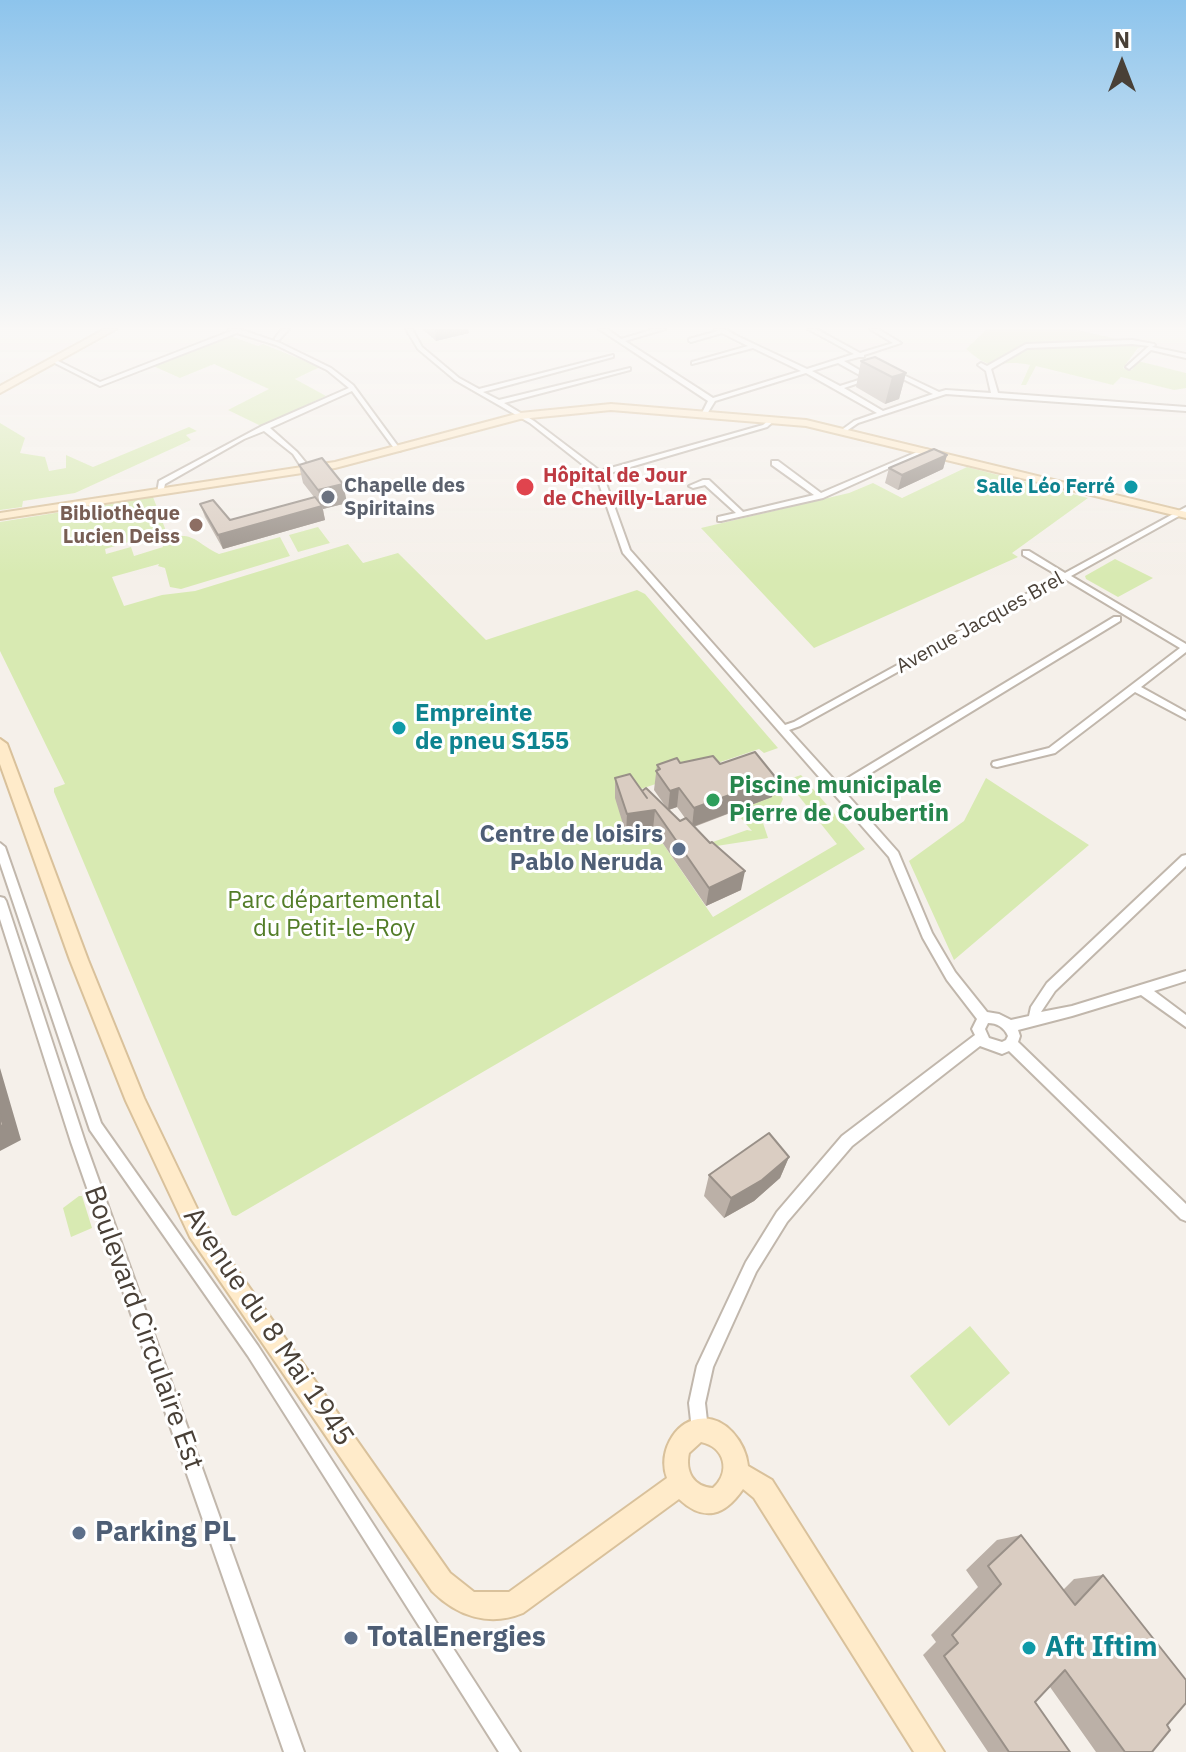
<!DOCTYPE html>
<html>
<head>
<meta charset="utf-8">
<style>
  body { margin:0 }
  #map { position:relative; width:1186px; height:1752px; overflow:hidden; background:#f5f0ea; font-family:"IBM Plex Sans",sans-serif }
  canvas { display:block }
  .north { position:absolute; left:1082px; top:24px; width:80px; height:80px; -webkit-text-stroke:6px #fff; paint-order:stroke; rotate:0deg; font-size:22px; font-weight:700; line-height:32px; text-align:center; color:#494037 }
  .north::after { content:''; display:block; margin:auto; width:28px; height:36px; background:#494037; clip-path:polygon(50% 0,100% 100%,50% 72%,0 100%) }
</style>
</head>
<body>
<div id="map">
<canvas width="1186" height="1752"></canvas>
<div class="north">N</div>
</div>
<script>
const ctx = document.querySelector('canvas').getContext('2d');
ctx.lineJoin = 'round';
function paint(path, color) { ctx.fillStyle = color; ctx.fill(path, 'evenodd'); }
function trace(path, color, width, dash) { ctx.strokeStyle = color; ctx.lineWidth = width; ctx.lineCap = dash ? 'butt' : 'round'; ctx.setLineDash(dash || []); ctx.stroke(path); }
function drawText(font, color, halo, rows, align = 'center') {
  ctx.font = font + ' "IBM Plex Sans",sans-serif'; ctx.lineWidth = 6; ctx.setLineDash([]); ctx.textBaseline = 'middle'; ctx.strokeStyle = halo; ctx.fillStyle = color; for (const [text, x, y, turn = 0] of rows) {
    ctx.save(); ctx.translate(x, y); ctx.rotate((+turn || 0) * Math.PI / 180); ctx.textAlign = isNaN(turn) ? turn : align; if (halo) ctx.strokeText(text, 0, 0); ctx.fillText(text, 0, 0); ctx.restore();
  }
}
const green = new Path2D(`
  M987,329H1072L1148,346L1138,348L1123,368L1132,370L1138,361L1186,373V388L1174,390L1121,377L1113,385L1036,366L1026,385H1021L1030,365C994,357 998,377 966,349Z
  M228,335L258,346L263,344L320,367L295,379L326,396L261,426L228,410L269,389L214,364L180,378L151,365Z
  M0,423L25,438L20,453L45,457L49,471L66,468V455L93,467L189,427L197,431L186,435L191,440L75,493L23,501L22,507L0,510Z
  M967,467L1088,498L1012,553L1018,557L814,648L701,528L849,493L873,483L902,498Z
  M153,497L166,531L105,549L106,554L131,547L134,556L163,547L160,540C195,530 191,540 219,554L280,537L290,556L181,589L170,587L165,568L158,566L159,564L112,577L124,606L162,595L195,591L348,544L363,563L398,553L486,640L637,590L645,594L778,748L764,753L759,749L638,790L626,833L653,829L713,917L837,844L786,780L801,775L865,849L236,1216L232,1215L54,792V788L65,784L0,651V522Z
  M318,527L330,543L298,552L289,535Z
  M1115,559L1153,578L1118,597L1086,579L1085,576Z
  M986,778L1089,845L954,960L909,861L964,821Z
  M774,785L783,799L775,816L763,823L768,838L710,847L707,844L747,830L752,831L735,811Z
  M79,1196H82L92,1228L71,1237L63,1208Z
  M970,1326L1010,1373L949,1426L910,1376Z`);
const street = new Path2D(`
  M229,329H239L280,343L331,368L353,385L400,449V451H396L352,391L270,428L297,452L311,469L310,471H304L293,454L264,431L244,439L165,484L163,493H157L159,481L262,426L349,388L327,370L276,345L237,333L100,386L49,360L54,359L100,382L231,331Z
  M282,329H289L279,340H275V338Z
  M406,329H412L422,347L459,378L479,389L613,355V357L483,392L499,400L630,368V370L504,403L534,421L600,471L763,425L771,418H775V420L767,427L603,475L630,550L785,725L794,722L1059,576L1023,555V551H1029L1065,573L1186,507V512L1071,576L1186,644V652L1141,687L1186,712V719L1135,692L1055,753L997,767L993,766L992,764L993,762L1049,748L1180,648L1065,579L800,726L789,730L838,784L1114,617H1120V621L843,790L898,852L932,933L955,972L987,1012L999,1014L1011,1020L1029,1016L1031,1007L1047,983L1182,856L1186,855V866L1055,991L1041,1012L1072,1006L1186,971V981L1154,991L1186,1015V1027L1141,995L1072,1016L1018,1030L1020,1036L1018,1042L1186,1204V1221L1181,1219L1009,1051L1002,1054L980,1046L852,1146L787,1222L756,1272L713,1367L705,1403L708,1430L706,1436L700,1438L694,1436L692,1430L689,1403L697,1366L746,1262L777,1212L842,1136L975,1035L972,1029L977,1019L947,980L923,938L889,857L623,553L596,475L530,423L455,380L418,349ZM988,1023C997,1023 1004,1027 1008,1036L1006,1040L1002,1042L989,1038L985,1029Z
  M599,329H607L621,339L654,329H665L625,341L713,398L801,371L753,348L692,364V362L748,346L722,333L691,342L689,341V339L718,331L715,329L727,330L735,335L807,369L854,354L808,329H816L860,353L893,343L870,329H878L901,343L864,355V357H859L844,361L873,378L844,388L883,411L933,394L889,372V370H893L939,392L946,390L991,393L986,371L978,365L981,363L987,366L1026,344L1132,340L1154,344L1155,345L1152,347L1186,354V358L1151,350L1129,369L1126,367L1127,366L1149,346L1132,344L1027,348L991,369L998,393L1186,407V411L946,394L858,423L845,432L842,430L843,429L854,421L877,413L806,373L715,401L707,414L705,415L702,413L708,401ZM838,363L865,378L840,386L812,371Z
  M924,449L929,450L823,498L721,521H718V517L736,513L705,485L693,488L689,486L703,480H709L743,512L814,495L772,465V461H778L821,493Z
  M0,843L5,847L101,1123L258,1346L520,1752H499L248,1356L90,1130L0,863Z
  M0,897L4,898L6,901L85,1142L304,1752H284L71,1142L0,919Z`);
const secondary = new Path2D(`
  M105,329H116L0,393V386Z
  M611,404L806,420L1186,512V518L806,426L611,410L520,419L335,468L0,519V513L335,462L520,413Z
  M0,739L7,744L88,960L144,1098L204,1223L450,1573L474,1592H509L667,1478C658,1454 673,1423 698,1419C725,1414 746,1443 748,1466L772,1480L944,1752H914L754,1498L743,1489C725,1515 705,1523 679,1499L523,1613C489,1627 457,1616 432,1591L190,1237L126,1101L70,960L0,764ZM701,1442C725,1447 731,1472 713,1488C693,1487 685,1471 689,1453Z`);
const wall = new Path2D(`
  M422,329H468L469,333L436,341Z
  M861,361L906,373L899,399L885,404L856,387Z
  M947,455L943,469L898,490L885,483L889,468Z
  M299,465L343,484L347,503L323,509L325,520L223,549L205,517L200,504L230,520L314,497L303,483Z
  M680,763L720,764L776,778L772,797L694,827L741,890L706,906L653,829L626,834L615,798V778L642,791L666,807L654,790L657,765ZM677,807L685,818L680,821L669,810Z
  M789,1157L780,1178L754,1201L724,1218L704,1196L709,1175Z
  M1021,1535L1063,1590L1074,1579L1103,1575L1167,1725L1152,1752H1096L1050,1687L1035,1702L1070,1752H988L923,1655L936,1642L931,1635L978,1587L966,1570L997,1540Z`);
const shadedWall = new Path2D(`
  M435,329H468L469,333L436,341Z
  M906,373L899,399L885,404L892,377Z
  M947,455L943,469L898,490L902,475Z
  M343,484L347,503L323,509L318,490Z
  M322,506L325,520L223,549L218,535Z
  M776,778L772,797L692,827L694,808Z
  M679,788L677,807L668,810L670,791Z
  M655,810L653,829L626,834L627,814Z
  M745,871L741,890L706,906L709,888Z
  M0,1068L21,1140L0,1151Z
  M789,1157L780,1178L754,1201L724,1218L731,1198Z`);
const building = new Path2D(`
  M875,357L906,373L892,377L861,361Z
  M934,449L947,455L902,475L889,468Z
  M322,458L343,484L318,490L299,465Z
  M315,497L322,506L218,535L200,504L213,500L230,520Z
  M755,752L776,778L694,808L679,788L670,791L656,771L660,769L657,765L677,758L680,763L713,756L720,764Z
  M630,774L647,798L642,791L646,788L680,821L686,818L710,843L712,842L745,871L709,888L655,810L627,814L615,778Z
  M0,1114L3,1125L0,1126Z
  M769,1133L789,1157L762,1180L731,1198L709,1175Z
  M1021,1535L1075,1605L1103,1575L1186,1680V1703L1167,1725L1170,1730L1152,1752H1125L1065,1670L1035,1702L1070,1752H1009L944,1656L958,1643L952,1635L1001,1584L988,1566Z`);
const markers = [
  [525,487,10,"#e0444e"],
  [1131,487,8,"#0f9aa8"],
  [328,497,8,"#6b7280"],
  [196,525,8,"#8d6e63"],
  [399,728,8,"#0f9aa8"],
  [713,800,8,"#2e9e5b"],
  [679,849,8,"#5c6f8a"],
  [79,1533,8,"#5c6f8a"],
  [351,1638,8,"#5c6f8a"],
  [1029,1648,8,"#0f9aa8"]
];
const farHealthnames = [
  ["Hôpital de Jour",543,476],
  ["de Chevilly-Larue",543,499]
];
const farWorshipnames = [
  ["Chapelle des",344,486],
  ["Spiritains",344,509]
];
const farCulturenames = [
  ["Salle Léo Ferré",1115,487]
];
const farEducationnames = [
  ["Bibliothèque",180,514],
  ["Lucien Deiss",180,537]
];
const farStreetnames = [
  ["Avenue Jacques Brel",980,623,-29]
];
const cultureNames = [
  ["Empreinte",415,714],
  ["de pneu S155",415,742]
];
const leisureNames = [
  ["Piscine municipale",729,786],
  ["Pierre de Coubertin",729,814]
];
const serviceNames = [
  ["Centre de loisirs",663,835],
  ["Pablo Neruda",663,863]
];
const parkNames = [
  ["Parc départemental",334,901],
  ["du Petit-le-Roy",334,929]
];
const nearStreetnames = [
  ["Avenue du 8 Mai 1945",268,1327,56],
  ["Boulevard Circulaire Est",143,1328,70]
];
const nearServicenames = [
  ["Parking PL",95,1533],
  ["TotalEnergies",367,1638]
];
const nearCulturenames = [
  ["Aft Iftim",1045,1648]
];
paint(green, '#d8eab2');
trace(street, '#c1b7ac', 4);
trace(secondary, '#d9c19b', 4);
paint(street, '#fff');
paint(secondary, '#ffebca');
paint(wall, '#bbb0a7');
paint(shadedWall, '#999088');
paint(building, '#dacdc2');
trace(building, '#999088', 2);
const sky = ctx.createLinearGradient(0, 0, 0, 575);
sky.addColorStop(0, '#8dc4ec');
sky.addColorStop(0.57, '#faf8f6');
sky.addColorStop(1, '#faf8f600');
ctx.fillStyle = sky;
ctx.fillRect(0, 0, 1186, 575);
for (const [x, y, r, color] of markers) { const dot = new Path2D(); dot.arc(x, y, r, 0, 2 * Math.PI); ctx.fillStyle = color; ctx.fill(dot); trace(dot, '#fff', 3); }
drawText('bold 20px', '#be3a42', '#fff', farHealthnames, 'left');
drawText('bold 20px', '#5b616d', '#fff', farWorshipnames, 'left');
drawText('bold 20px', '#0d838f', '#fff', farCulturenames, 'right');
drawText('bold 20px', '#785e54', '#fff', farEducationnames, 'right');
drawText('20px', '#494037', '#fff', farStreetnames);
drawText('bold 24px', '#0d838f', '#fff', cultureNames, 'left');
drawText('bold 24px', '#27864d', '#fff', leisureNames, 'left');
drawText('bold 24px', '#4e5e75', '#fff', serviceNames, 'right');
drawText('24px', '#537d28', '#fff', parkNames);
drawText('28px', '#494037', '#fff', nearStreetnames);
drawText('bold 28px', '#4e5e75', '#fff', nearServicenames, 'left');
drawText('bold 28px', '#0d838f', '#fff', nearCulturenames, 'left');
</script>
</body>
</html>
